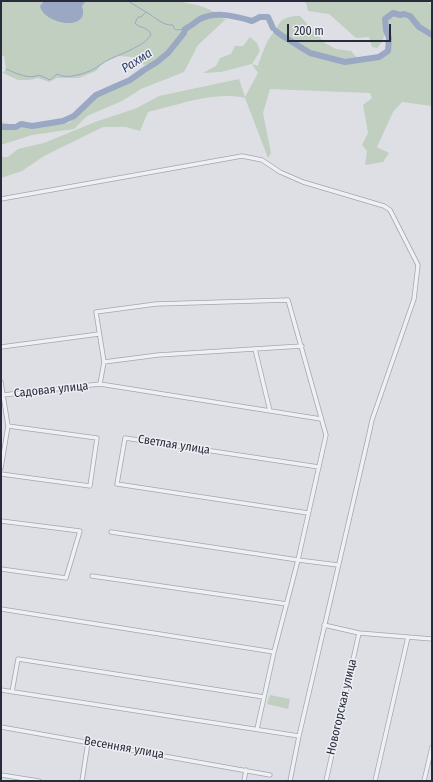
<!DOCTYPE html>
<html>
<head>
<meta charset="utf-8">
<style>
  body { margin:0 }
  #map { position:relative; width:433px; height:782px; overflow:hidden; background:#dddfe5; font-family:"Fira Sans Condensed",sans-serif }
  canvas { display:block }
  .frame { position:absolute; inset:0; border:2px solid #282c3a; pointer-events:none }
  .scale { position:absolute; left:287px; top:24px; width:104px; height:18px; box-sizing:border-box; border:2px solid #282c3a; border-top:0; padding-left:5px; font-size:12px; line-height:14px; white-space:nowrap; color:#282c3a; -webkit-text-stroke:3px #eceef3; paint-order:stroke }
</style>
</head>
<body>
<div id="map">
<canvas width="433" height="782"></canvas>
<div class="frame"></div>
<div class="scale">200 m</div>
</div>
<script>
const ctx = document.querySelector('canvas').getContext('2d');
ctx.lineJoin = 'round';
function paint(path, color) { ctx.fillStyle = color; ctx.fill(path, 'evenodd'); }
function trace(path, color, width, dash) { ctx.strokeStyle = color; ctx.lineWidth = width; ctx.lineCap = dash ? 'butt' : 'round'; ctx.setLineDash(dash || []); ctx.stroke(path); }
function drawText(font, color, halo, rows, align = 'center') {
  ctx.font = font + ' "Fira Sans Condensed",sans-serif'; ctx.lineWidth = 3; ctx.setLineDash([]); ctx.textBaseline = 'middle'; ctx.strokeStyle = halo; ctx.fillStyle = color; for (const [text, x, y, turn = 0] of rows) {
    ctx.save(); ctx.translate(x, y); ctx.rotate((+turn || 0) * Math.PI / 180); ctx.textAlign = isNaN(turn) ? turn : align; if (halo) ctx.strokeText(text, 0, 0); ctx.fillText(text, 0, 0); ctx.restore();
  }
}
const green = new Path2D(`
  M1,1H44L40,6L83,8L82,6L86,1H183L185,3C195,4 208,7 216,14L200,19L192,26L185,29L184,33L173,47C188,30 201,13 226,19L198,45L184,72L141,89L122,101L87,116L74,129L32,135L1,145V122L22,127L69,123L97,96L135,79L160,62L166,55L157,62L144,65L134,57L118,56L103,63L96,71L79,78H57L49,82L38,78L30,80H18L3,73L6,69L4,56L1,55Z
  M302,1H428L432,6V106L402,102L393,112L377,147L389,153L383,162L365,165L367,151L362,145L368,133L363,105L372,98L370,93L270,89L263,113L271,153L268,158L245,98C213,91 179,105 148,112L140,131L126,127H103L44,156L22,171L1,178V157H8L18,149L44,143L95,122L137,108L159,96L239,79L245,97L258,73L252,64L221,72L203,73L216,66L220,58L231,54L235,46H243L250,37L257,43L260,51L252,64L258,66C261,57 268,35 276,31C279,18 289,16 300,16L325,43L336,49L351,51L359,60L379,57L388,51L389,38L386,31L382,42L377,48L372,47L369,37L356,38L329,14L308,11L306,3Z
  M270,695L290,699L288,709L267,704Z`);
const water = new Path2D(`
  M44,1H86L82,6C91,32 44,25 40,6Z`);
const stream = new Path2D(`
  M128,1L146,12
  M6,69C15,73 30,80 39,75L50,80L57,74C65,79 79,75 87,72C94,70 98,66 103,63C115,55 146,47 151,34C145,25 140,29 135,23L138,17H141L146,12C155,17 163,26 173,25L174,28L176,30L185,29`);
const river = new Path2D(`
  M276,31L281,35L310,53L345,62L379,57L388,51L389,38L386,30L385,19L393,13L400,15L404,14L410,16L419,27L432,35
  M1,127H16L21,124L32,126L63,121L74,116L96,95L130,80L144,70L157,62L168,53L184,33L185,29C191,26 195,22 200,19C216,11 235,16 252,21L260,17H268L273,28`);
const minor = new Path2D(`
  M1,199L242,156L262,160L280,172L303,182L384,206L390,210L418,265L414,299L372,420L369,434L299,736L290,781
  M1,347L99,334
  M255,349L270,411
  M104,362L158,355L302,346
  M1,382L8,426L1,468
  M100,384L104,362L96,312L156,304L288,300L326,435L298,560L274,652L257,729
  M3,395L100,384L321,419
  M1,474L90,486L97,438L8,426
  M308,513L117,484L125,438L319,467
  M1,521L80,531L66,578L1,569
  M111,532L298,560L338,565
  M92,576L287,604
  M1,609L274,652
  M324,625L359,633L432,639
  M1,690L299,736
  M12,692L18,659L264,697
  M1,727L270,775
  M1,775L39,781
  M82,781L88,742
  M244,781L246,770
  M326,781L359,633
  M375,781L408,637
  M424,781L432,747`);
const streetNames = [
  ["Садовая улица",51,390,-6],
  ["Светлая улица",174,445,9],
  ["Новогорская улица",342,707,-77],
  ["Весенняя улица",124,748,10]
];
const waterNames = [
  ["Рахма",137,61,-33]
];
paint(green, '#c0cfbf');
paint(water, '#9aa8c3');
trace(stream, '#9aa8c3', 1);
trace(river, '#9aa8c3', 6);
trace(minor, '#a3a6ae', 5);
trace(minor, '#eff0f4', 3.5);
drawText('12px', '#282c3a', '#eceef3', streetNames);
drawText('italic 13px', '#36456b', '#eceef3', waterNames);
</script>
</body>
</html>
